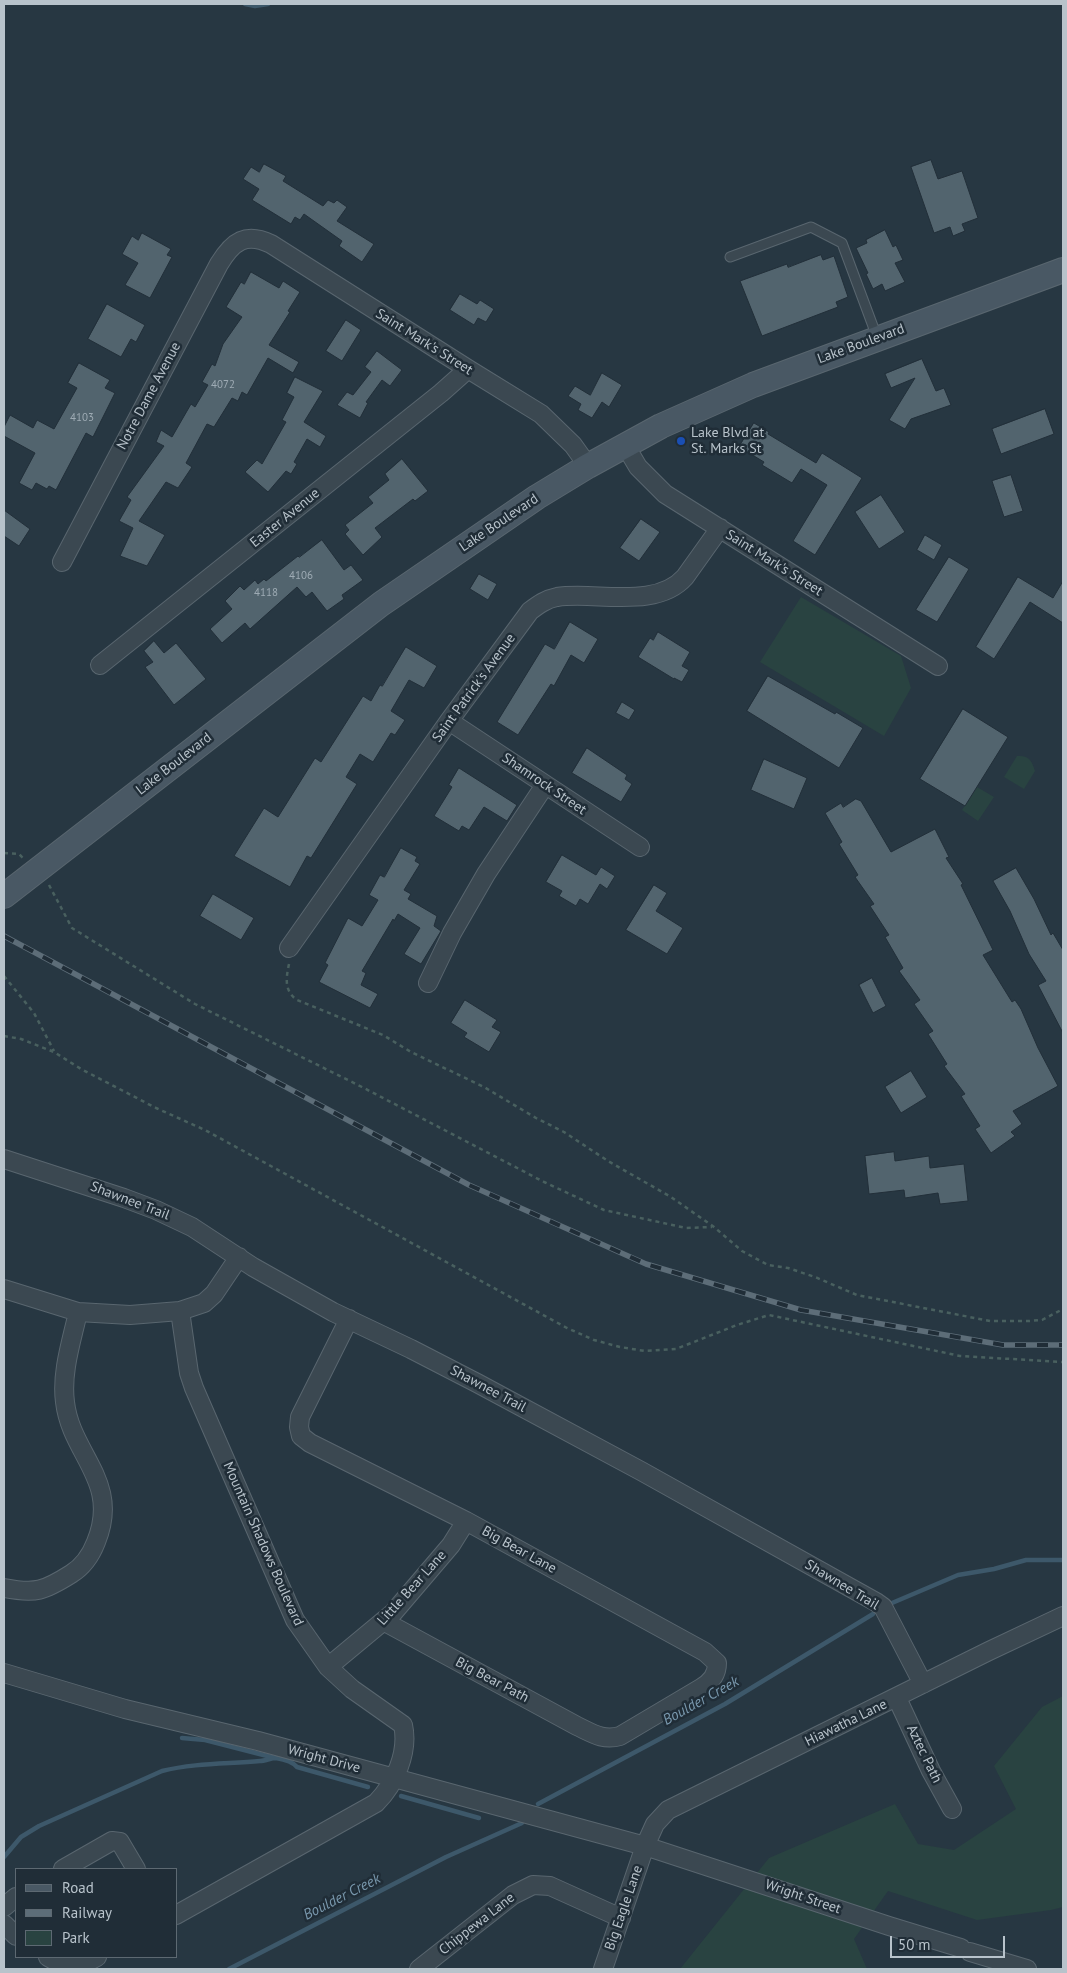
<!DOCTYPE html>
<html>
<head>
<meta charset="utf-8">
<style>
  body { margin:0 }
  #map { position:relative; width:1067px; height:1973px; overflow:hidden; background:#273742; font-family:"PT Sans",sans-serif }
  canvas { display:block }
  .frame { position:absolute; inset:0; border:5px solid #b8c3cb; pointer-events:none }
  .legend { position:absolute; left:15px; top:1868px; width:162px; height:90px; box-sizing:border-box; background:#202d37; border:1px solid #5d6972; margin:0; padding:6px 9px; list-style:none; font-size:15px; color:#b8c3cb }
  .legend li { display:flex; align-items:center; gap:10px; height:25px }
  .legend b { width:25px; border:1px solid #5d6972 }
  .scale { position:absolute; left:890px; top:1936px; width:115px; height:22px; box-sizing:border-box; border:2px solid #b8c3cb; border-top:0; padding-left:6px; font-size:15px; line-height:18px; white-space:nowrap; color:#b8c3cb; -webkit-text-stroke:4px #202d37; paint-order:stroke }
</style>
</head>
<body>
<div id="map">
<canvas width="1067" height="1973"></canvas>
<div class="frame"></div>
<ul class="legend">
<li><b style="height:6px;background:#495864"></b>Road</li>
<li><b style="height:6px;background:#5d6d78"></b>Railway</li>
<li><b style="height:14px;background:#294341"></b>Park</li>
</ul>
<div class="scale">50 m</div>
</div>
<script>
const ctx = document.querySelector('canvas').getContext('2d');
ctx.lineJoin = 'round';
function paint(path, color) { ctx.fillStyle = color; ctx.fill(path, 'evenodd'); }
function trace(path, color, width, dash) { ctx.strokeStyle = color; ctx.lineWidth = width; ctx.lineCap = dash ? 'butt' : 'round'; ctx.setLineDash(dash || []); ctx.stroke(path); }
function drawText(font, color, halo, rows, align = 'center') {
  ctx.font = font + ' "PT Sans",sans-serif'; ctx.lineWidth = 5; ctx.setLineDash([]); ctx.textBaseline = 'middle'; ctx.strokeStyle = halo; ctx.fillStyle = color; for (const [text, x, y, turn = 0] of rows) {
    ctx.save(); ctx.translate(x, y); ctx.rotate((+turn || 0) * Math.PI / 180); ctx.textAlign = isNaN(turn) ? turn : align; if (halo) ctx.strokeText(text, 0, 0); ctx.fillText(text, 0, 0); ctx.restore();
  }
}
const green = new Path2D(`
  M801,597L901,656L911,688L884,736L760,662Z
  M1017,756C1029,755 1032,761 1035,771L1024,789L1004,777Z
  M977,787L994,797L978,821L962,810Z
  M1063,1696V1907L1051,1910L977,1920L888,1891L854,1939L867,1969H680L769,1858L895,1804L918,1844L954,1850L1016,1809L994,1766L1042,1707Z`);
const stream = new Path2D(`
  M245,4L255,6L268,4
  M892,1603L958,1575L994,1569L1026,1560H1063
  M182,1738L205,1740L275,1758
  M401,1796L479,1818
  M538,1804L725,1704L873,1614
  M4,1857L21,1837L39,1826L162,1771C194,1763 227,1764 260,1761C265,1761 271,1758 276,1758C282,1759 293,1762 297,1767L368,1787
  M229,1969L446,1857L522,1823`);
const building = new Path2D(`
  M931,160L938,179L962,171L978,218L962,224L965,231L953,236L950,227L934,233L911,167Z
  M264,164L286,176L283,181L323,206L328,200L334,203L337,200L347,207L337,221L374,244L362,262L339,246L342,241L304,214L300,220L295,217L291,224L252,200L259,189L243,179L251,167L259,172Z
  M885,230L893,247L896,245L903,260L895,263L905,282L885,291L882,284L873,289L866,274L868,273L856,248L867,243L866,240Z
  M142,233L171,249L167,255L172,257L150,298L125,285L138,263L122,254L132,236L138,240Z
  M821,255L823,260L834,256L848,297L836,302L838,307L762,336L740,281L787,264L788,267Z
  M251,272L279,288L283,281L300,292L288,311L290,312L269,345L299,362L293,373L268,358L247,395L242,392L238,401L232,398L214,427L207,424L186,463L192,467L178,488L166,482L139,521L165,535L147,566L120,556L133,528L119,521L131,500L127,497L164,446L156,442L161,430L172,437L191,404L195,407L208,385L202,382L212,364L215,366L223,344L242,317L226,307L241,282L244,284Z
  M460,294L477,304L480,300L494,309L486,322L478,318L474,325L450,310Z
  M107,304L145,325L136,342L131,339L121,357L88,339Z
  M346,320L361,330L342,361L326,351Z
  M377,351L402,370L390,386L382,380L366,402L368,403L360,418L337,405L347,392L353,395L371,372L365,367Z
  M922,359L936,391L944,388L951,405L911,419L905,429L889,420L915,378L891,388L885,374Z
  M79,363L110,380L105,388L115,393L93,437L86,433L56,490L49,486L47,489L36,483L32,490L19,483L35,453L4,436V427L10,415L33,428L37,420L54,429L77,388L68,383Z
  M602,373L622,385L609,407L602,402L592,418L578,410L581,404L568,396L575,386L590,395Z
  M295,377L323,391L304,422L326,436L320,447L307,439L294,462L297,464L291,474L286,471L268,492L245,472L257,460L262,464L286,422L282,420L294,397L287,393Z
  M1045,409L1054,434L1001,454L992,429Z
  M754,423L769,432L768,434L816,463L822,453L862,478L815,555L793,541L827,485L801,469L792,483L762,465L764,462L739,447Z
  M402,459L428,491L415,501L413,499L375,528L382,537L363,555L345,534L349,530L345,525L373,503L368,497L389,480L385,474Z
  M1011,475L1023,511L1004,517L992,481Z
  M881,495L905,532L879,549L855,512Z
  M4,510L30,529L19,546L4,536Z
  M641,519L660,532L639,561L620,548Z
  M925,535L942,545L934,560L917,550Z
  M322,540L344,570L351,565L363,580L342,595L344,599L327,611L312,592L306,597L297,587L250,629L245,623L222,643L210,629L232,609L225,601L240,586L244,590L255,580L258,584L264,579L266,581L298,556L299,557Z
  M949,557L969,569L937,622L916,610Z
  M479,574L497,584L488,600L470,589Z
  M1018,577L1053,598L1063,581V623L1030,602L994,659L976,647Z
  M570,622L598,639L584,663L571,655L554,686L551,684L518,735L497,722L545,644L554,649Z
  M658,632L690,652L682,666L689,670L682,682L674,678V679L638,657L650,638L653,640Z
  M154,641L164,653L176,643L206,679L174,705L145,667L153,662L144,651Z
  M406,647L437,666L424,688L409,680L391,711L405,720L395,735L391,733L373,762L360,754L346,777L357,784L311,858L307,856L290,887L234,856L264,808L278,817L315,758L321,762L363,696L371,701L380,685L382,686Z
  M768,676L835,714L836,712L863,728L839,768L747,711Z
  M622,702L635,710L629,720L616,713Z
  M963,709L1008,737L965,806L920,779Z
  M587,748L627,775L625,779L632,784L621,802L572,773Z
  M764,759L807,778L794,809L751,790Z
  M459,768L517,805L507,821L484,807L469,830L462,826L459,831L434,816L452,787L449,785Z
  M856,799L861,801L891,852L935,829L949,857L946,858L963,884L961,885L993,950L983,955L1012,1002L1015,1000L1021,1009L1038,1048L1058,1086L1013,1111L1022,1124L1011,1132L1015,1136L991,1153L975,1129L980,1126L961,1096L965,1094L944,1066L947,1064L928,1034L933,1031L914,1004L920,1000L899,971L903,968L885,937L889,935L870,906L874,904L855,877L858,875L839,844L842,842L825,813L841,803L843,807Z
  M401,848L417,857L415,861L420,864L404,890L411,894L408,899L437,916L434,926L441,931L421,964L404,954L420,928L398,914L394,921L393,919L362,971L366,973L361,985L378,994L370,1008L319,982L328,965L325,963L348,918L362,926L378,900L369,895L380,875L384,877Z
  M562,855L596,875L601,867L615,876L607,889L600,884L588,904L580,899L576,906L559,896L562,891L546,882Z
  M1016,868L1034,899L1051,935L1053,933L1063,950V1033L1038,985L1046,981L1029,954L1010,911L993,881Z
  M654,885L667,893L656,911L683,928L667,954L626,930Z
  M213,894L254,918L241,940L200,916Z
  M872,978L886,1006L873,1013L859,985Z
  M465,1000L497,1020L492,1027L501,1032L489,1052L464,1037L467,1033L451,1023Z
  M911,1071L927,1097L901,1113L885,1087Z
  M894,1152L895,1161L929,1156L930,1168L964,1164L968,1201L940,1204L938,1193L905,1198L904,1190L869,1194L865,1156Z`);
const path = new Path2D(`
  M4,853L19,854L23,858
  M49,885L72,928L195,1004L362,1087L544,1182L604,1210L686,1228L712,1227
  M289,964C286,978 284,991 297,1000L383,1035L411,1052L484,1087L536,1118L564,1132L608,1161L671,1197L714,1227L742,1251L768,1265L788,1268L815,1277L857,1295L990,1321H1029L1042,1320L1063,1309
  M4,976L34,1013L54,1051
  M4,1036L21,1039L54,1052L81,1069L156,1108L205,1130L567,1328L594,1340L620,1347L645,1351L676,1349L737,1325L769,1315L960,1356L1063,1362`);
const service = new Path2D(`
  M730,257L811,227L842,243L877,337`);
const minor = new Path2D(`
  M625,445L638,467L665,494L938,666
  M62,562L219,264C233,241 246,232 271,244L468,369L541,414L573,445L588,466
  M100,665L441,393L468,369
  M449,721L640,847
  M289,948L449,721L530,611C538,605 546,599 557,597C595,591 656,610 685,577L720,528
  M428,983L452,933L486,874L545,785
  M4,1159L124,1198L156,1210L192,1227L253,1267L333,1312L411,1349L477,1383L641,1471L876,1602L883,1607L923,1684
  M4,1289L78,1312L130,1315L180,1311L204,1303L214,1294L239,1257
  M349,1319L300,1417L299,1427L301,1436L310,1443L466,1521L705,1652L717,1663C717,1675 711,1682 701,1688L620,1736C603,1741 592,1733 577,1726L385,1622
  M4,1588C36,1594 44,1591 71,1574C84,1566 91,1555 96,1542C121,1481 71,1455 65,1402C61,1372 72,1340 78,1312
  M328,1667L393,1613L451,1545L466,1521
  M4,1673L125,1709L258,1741L645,1846L889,1926L961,1948
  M897,1698L931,1771L952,1809
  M63,1869L112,1841L120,1842L136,1869
  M4,1907L16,1897
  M176,1915L376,1803C395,1784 409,1752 403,1725L352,1689L328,1667L295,1620L194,1388L189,1373L180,1311
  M4,1924L16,1936
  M970,1952L1027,1969
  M48,1957C71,1970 74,1969 97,1957
  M419,1969L513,1895L533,1885L550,1886L621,1918
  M603,1969L645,1846L655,1824L668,1810L989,1651L1063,1616`);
const secondary = new Path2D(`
  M4,896L381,604L537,497L588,466L661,426L753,385L1063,270`);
const rail = new Path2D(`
  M4,936L469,1185L646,1264L801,1310L1003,1345H1063`);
const markers = [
  [681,441,5,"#1a4fb4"]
];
const numberNames = [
  ["4072",223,385],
  ["4103",82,418],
  ["4106",301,576],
  ["4118",266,593]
];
const streetNames = [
  ["Saint Mark's Street",424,342,32],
  ["Lake Boulevard",861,344,-20],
  ["Notre Dame Avenue",149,396,-62],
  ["Easter Avenue",285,518,-39],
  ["Lake Boulevard",499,523,-34],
  ["Saint Mark's Street",774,563,32],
  ["Saint Patrick's Avenue",474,688,-54],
  ["Lake Boulevard",174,764,-38],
  ["Shamrock Street",544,784,34],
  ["Shawnee Trail",130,1201,21],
  ["Shawnee Trail",488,1389,28],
  ["Mountain Shadows Boulevard",263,1544,66],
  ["Big Bear Lane",519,1550,29],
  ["Shawnee Trail",842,1585,31],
  ["Little Bear Lane",412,1588,-48],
  ["Big Bear Path",492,1680,28],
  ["Hiawatha Lane",846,1723,-26],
  ["Aztec Path",924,1754,64],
  ["Wright Drive",324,1759,15],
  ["Wright Street",803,1897,19],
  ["Big Eagle Lane",624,1908,-71],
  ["Chippewa Lane",477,1924,-38]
];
const poiNames = [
  ["Lake Blvd at",691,433],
  ["St. Marks St",691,449]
];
const waterNames = [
  ["Boulder Creek",701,1701,-29],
  ["Boulder Creek",342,1897,-27]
];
paint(green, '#294341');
trace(stream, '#3d586a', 4.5);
paint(building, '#52646e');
trace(building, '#222f39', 1);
trace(service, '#59666f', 11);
trace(minor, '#59666f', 20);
trace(secondary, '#59666f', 26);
trace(path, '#49605f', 2.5, [4, 4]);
trace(service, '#3b4851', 9);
trace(minor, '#3b4851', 18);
trace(secondary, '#495864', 24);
trace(rail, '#5d6d78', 5.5);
trace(rail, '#202d37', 4, [11]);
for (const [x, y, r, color] of markers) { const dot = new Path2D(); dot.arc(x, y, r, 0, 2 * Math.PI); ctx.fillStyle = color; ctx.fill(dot); trace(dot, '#202d37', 2); }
drawText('11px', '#9eabb4', null, numberNames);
drawText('14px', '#b8c3cb', '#202d37', streetNames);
drawText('14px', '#b8c3cb', '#202d37', poiNames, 'left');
drawText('italic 15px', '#7998ad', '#202d37', waterNames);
</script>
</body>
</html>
